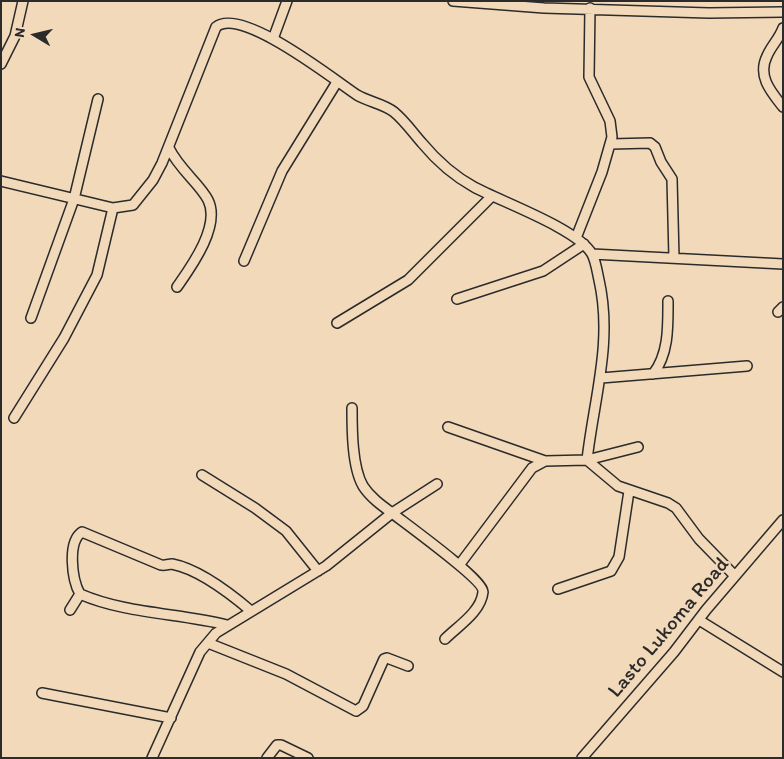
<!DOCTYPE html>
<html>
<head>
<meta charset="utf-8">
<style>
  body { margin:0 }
  #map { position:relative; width:784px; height:759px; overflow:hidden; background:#f2d9ba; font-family:Itim,sans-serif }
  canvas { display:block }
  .frame { position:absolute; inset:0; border:2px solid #2b2b2b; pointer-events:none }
  .north { position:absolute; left:10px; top:10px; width:50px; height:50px; -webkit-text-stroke:4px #f2d9ba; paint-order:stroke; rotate:279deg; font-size:14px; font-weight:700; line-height:20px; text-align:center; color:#2b2b2b }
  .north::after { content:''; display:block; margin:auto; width:18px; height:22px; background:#2b2b2b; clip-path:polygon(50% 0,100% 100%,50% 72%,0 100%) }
</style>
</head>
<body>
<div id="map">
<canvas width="784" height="759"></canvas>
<div class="frame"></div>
<div class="north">N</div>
</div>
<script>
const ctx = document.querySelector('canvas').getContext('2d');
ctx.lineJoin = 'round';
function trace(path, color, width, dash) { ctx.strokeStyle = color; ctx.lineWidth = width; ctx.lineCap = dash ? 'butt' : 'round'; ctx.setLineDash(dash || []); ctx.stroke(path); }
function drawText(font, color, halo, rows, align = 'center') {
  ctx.font = font + ' Itim,sans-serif'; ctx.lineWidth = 4.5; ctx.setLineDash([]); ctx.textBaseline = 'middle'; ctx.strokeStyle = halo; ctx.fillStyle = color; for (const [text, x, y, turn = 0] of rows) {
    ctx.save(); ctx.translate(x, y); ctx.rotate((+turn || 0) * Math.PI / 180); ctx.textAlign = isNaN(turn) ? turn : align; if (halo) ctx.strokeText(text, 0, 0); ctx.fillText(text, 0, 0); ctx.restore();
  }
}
const minor = new Path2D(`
  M453,1L544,8L709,13L783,12
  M783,28C779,39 771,46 767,56C757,76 771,92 783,107
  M273,39L287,1
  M1,64L15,36L23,1
  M611,144L650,143L655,147L661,162L672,179L674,258
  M169,148C179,169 200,184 208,200C221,226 191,267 177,287
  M1,181L113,208L133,205L153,180L162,163L216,27C241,6 333,79 357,95C369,102 384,104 394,112C405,121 413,133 422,143C437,161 454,176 474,187C502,202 578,229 592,254C596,262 597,271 599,280C613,342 594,398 587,460L618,486L668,503L676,508L699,539L735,576
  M576,238L602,172L612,137L610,121L589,77L590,8
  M592,254L783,264
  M244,261L282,171L337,82
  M457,299L543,271L584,244
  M778,312L783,307
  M31,318L74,199L98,99
  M337,323L408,280L492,196
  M653,374C669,354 668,326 668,301
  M601,378L747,366
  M352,408C352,429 352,467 363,486C370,497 381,505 392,513L437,484
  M14,418L64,338L97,275L113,208
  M448,427L545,461
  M202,475L255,508L286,531L318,571
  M460,564L532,468L545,461L587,460L638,447
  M558,589L611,571L619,557L629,491
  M80,594C72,580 67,542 82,532L161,565C165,566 168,564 172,564C198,569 231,594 251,611
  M70,610L80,594C126,614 179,613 227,625
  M699,620L783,672
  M208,643L286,674L356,711L363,706L384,659L387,658L408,666
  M42,693L171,718
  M152,758L200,652L216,633L326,566L392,513C406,524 484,580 483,592C481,612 458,626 445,639
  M267,758L277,745H281L308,758
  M582,758L674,652L706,610L783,520`);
const streetNames = [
  ["Lasto Lukoma Road",669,628,-50]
];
trace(minor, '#2b2b2b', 12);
trace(minor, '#f2d9ba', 9);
drawText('21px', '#2b2b2b', '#f2d9ba', streetNames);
</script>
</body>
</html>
